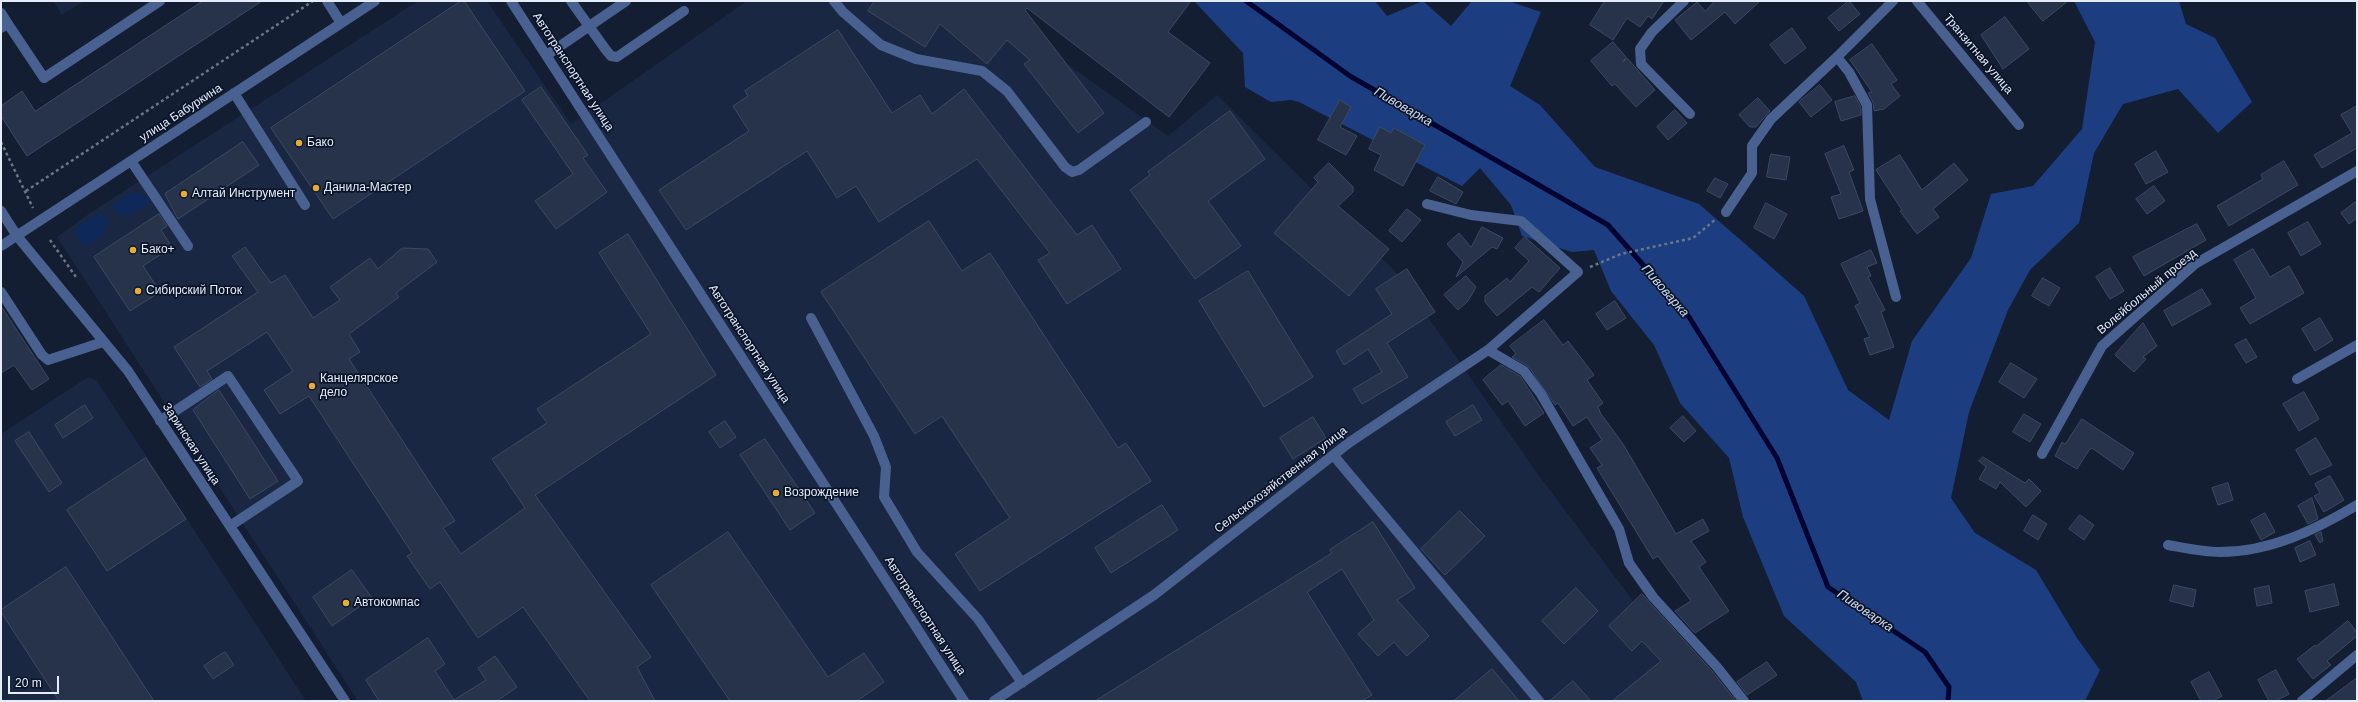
<!DOCTYPE html>
<html>
<head>
<meta charset="utf-8">
<style>
  body { margin:0 }
  #map { position:relative; width:2358px; height:702px; overflow:hidden; background:#131e33; font-family:Helvetica,sans-serif }
  canvas { display:block }
  .frame { position:absolute; inset:0; border:2px solid #e5edfc; pointer-events:none }
  .scale { position:absolute; left:8px; top:676px; width:51px; height:18px; box-sizing:border-box; border:2px solid #e5edfc; border-top:0; padding-left:5px; font-size:12px; line-height:14px; white-space:nowrap; color:#e5edfc; -webkit-text-stroke:3px #0a1429; paint-order:stroke }
</style>
</head>
<body>
<div id="map">
<canvas width="2358" height="702"></canvas>
<div class="frame"></div>
<div class="scale">20 m</div>
</div>
<script>
const ctx = document.querySelector('canvas').getContext('2d');
ctx.lineJoin = 'round';
function paint(path, color) { ctx.fillStyle = color; ctx.fill(path, 'evenodd'); }
function trace(path, color, width, dash) { ctx.strokeStyle = color; ctx.lineWidth = width; ctx.lineCap = dash ? 'butt' : 'round'; ctx.setLineDash(dash || []); ctx.stroke(path); }
function drawText(font, color, halo, rows, align = 'center') {
  ctx.font = font + ' Helvetica,sans-serif'; ctx.lineWidth = 3.5; ctx.setLineDash([]); ctx.textBaseline = 'middle'; ctx.strokeStyle = halo; ctx.fillStyle = color; for (const [text, x, y, turn = 0] of rows) {
    ctx.save(); ctx.translate(x, y); ctx.rotate((+turn || 0) * Math.PI / 180); ctx.textAlign = isNaN(turn) ? turn : align; if (halo) ctx.strokeText(text, 0, 0); ctx.fillText(text, 0, 0); ctx.restore();
  }
}
const built = new Path2D(`
  M53,1H84L62,15Z
  M418,1H487L571,124L747,1H979L1168,136L1217,95L1398,274L1537,473L1708,701H358L57,237L90,213Z
  M88,377L97,381L306,701H1V434Z`);
const green = new Path2D(`
  M134,192L146,195L151,202L131,215L119,216L112,205Z
  M101,212L108,222L102,235L85,247L74,230Z`);
const forest = new Path2D(`
  M1194,1H1375L1387,16L1423,1L1451,26L1472,1H1508L1541,12L1510,86L1540,105L1595,167L1699,204L1751,249L1804,296L1848,390L1889,420L1912,341L1971,258L1991,194L2033,186L2082,129L2095,42L2074,1H2179L2186,24L2215,38L2252,102L2218,133L2178,89L2123,104L2094,153L2079,223L2030,270L2008,310L1969,412L1951,498L1975,533L2036,570L2077,638L2100,670L2085,701H1863L1856,682L1784,616L1743,517L1729,458L1680,403L1654,345L1611,291L1594,250L1572,252L1522,236L1511,205L1480,168L1462,186L1299,102L1291,100L1271,102L1245,87L1243,53Z`);
const stream = new Path2D(`
  M1246,1L1350,76L1608,225L1689,317L1777,458L1828,587L1925,652L1949,687L1948,701`);
const building = new Path2D(`
  M203,1H262L27,156L1,116V106L22,91L35,111Z
  M461,1H464L525,91L333,219L271,128Z
  M875,1H1191L1168,32L1210,63L1169,117L1027,8L1025,10L1104,113L1078,133L1024,64L1030,60L1007,40L987,64L940,24L925,47L868,11Z
  M1605,1H1664L1652,19L1648,16L1640,27L1627,18L1613,40L1590,25Z
  M1715,1H1760L1735,24L1725,12L1691,40L1675,20L1697,2L1705,11Z
  M1849,1L1860,14L1839,31L1828,18Z
  M2027,1H2068L2043,21Z
  M2005,17L2029,49L2003,69L1981,35Z
  M1792,28L1806,48L1785,64L1770,45Z
  M838,30L892,113L920,95L932,114L964,89L1077,235L1092,225L1121,269L1067,304L1038,260L1050,253L977,159L879,222L856,186L837,198L807,151L686,230L659,190L749,131L733,106L748,96L745,91Z
  M1613,42L1626,57L1623,62L1627,58L1655,90L1636,107L1615,84L1612,86L1591,61Z
  M1872,44L1897,80L1891,84L1900,96L1884,109L1874,111L1873,102L1868,93L1872,92L1850,60Z
  M1820,85L1832,100L1811,117L1799,102Z
  M541,87L588,155L583,158L607,192L556,229L535,201L573,174L522,100Z
  M1855,96L1861,107V115L1841,121L1835,102Z
  M1758,98L1770,111L1756,127H1750L1739,115Z
  M1340,100L1351,107L1340,127L1357,136L1346,155L1318,140Z
  M2357,106V148L2322,168L2314,155L2352,133L2341,115Z
  M1675,110L1687,123L1668,140L1657,127Z
  M1230,111L1265,159L1208,201L1241,246L1195,279L1130,190L1150,175L1148,172Z
  M1380,127L1391,133L1394,128L1425,145L1403,186L1374,170L1381,155L1369,149Z
  M243,142L259,165L178,219L165,194Z
  M1844,146L1854,170L1849,172L1863,211L1839,219L1831,197L1841,194L1825,154Z
  M2156,151L2168,172L2146,184L2135,164Z
  M1771,154L1790,157L1786,180L1767,177Z
  M1900,155L1922,190L1954,163L1968,180L1933,209L1939,217L1917,234L1900,211L1902,210L1876,170Z
  M2284,161L2298,185L2229,226L2217,206L2263,179L2261,175Z
  M1329,163L1353,187V192L1338,206L1389,249L1349,296L1274,233L1318,182L1314,178Z
  M1438,177L1463,192L1456,204L1430,191Z
  M1715,178L1728,184L1720,198L1707,191Z
  M2154,186L2165,201L2147,214L2136,199Z
  M2357,201V218L2349,224L2341,213Z
  M1766,203L1787,214L1774,239L1754,228Z
  M1407,209L1421,220L1402,242L1389,231Z
  M159,214L167,226L161,230L172,247L143,266L160,292L130,311L94,257Z
  M929,221L962,271L990,253L1118,448L1126,443L1151,481L980,591L955,554L1010,518L942,416L915,434L821,292Z
  M2308,222L2321,244L2301,256L2288,233Z
  M2197,224L2206,240L2144,276L2133,257Z
  M1482,227L1503,238L1497,249L1492,247L1456,277L1463,262L1447,244L1459,233L1471,247Z
  M628,234L716,375L535,495L651,657L637,667L655,701H590L523,607L478,638L440,582L430,589L407,556L412,553L309,396L280,414L264,390L293,371L267,332L207,371L212,379L200,387L174,347L258,292L232,256L245,247L271,283L285,275L313,318L340,300L330,287L370,258L378,269L402,248L428,249L437,262L396,293L399,297L349,334L360,352L349,359L455,521L443,528L461,554L525,508L492,459L547,423L537,409L651,334L599,253Z
  M1525,237L1560,268L1539,292L1532,287L1497,316L1485,302V296L1507,278L1510,282L1529,261L1515,248Z
  M2253,249L2270,277L2289,266L2304,293L2250,324L2240,308L2256,298L2234,260Z
  M1871,250L1877,263L1867,267L1871,276L1868,277L1885,310L1881,312L1894,347L1870,355L1864,339L1870,337L1855,306L1860,303L1841,264Z
  M2110,268L2124,291L2110,299L2096,277Z
  M1407,269L1435,312L1387,343L1408,377L1362,404L1353,389L1382,372L1368,349L1344,365L1336,351L1392,314L1376,289Z
  M1248,271L1313,377L1264,407L1199,301Z
  M1466,276L1476,287L1468,301L1458,310L1444,295Z
  M2043,278L2060,288L2049,306L2032,296Z
  M2202,289L2211,304L2172,326L2164,311Z
  M1615,301L1626,318L1607,330L1596,314Z
  M1,306L49,379L32,390L14,365L1,373Z
  M2320,318L2333,340L2315,351L2302,329Z
  M1544,320L1563,345L1568,341L1594,375L1587,380L1603,403L1598,407L1601,414L1623,444L1676,534L1703,519L1709,531L1691,541L1706,562L1699,567L1729,611L1695,633L1675,611L1691,601L1658,556L1653,559L1597,468L1602,465L1590,448L1602,440L1587,417L1573,426L1558,403L1555,405L1529,367L1512,357L1516,354L1510,346Z
  M2143,323L2157,346L2143,357L2146,359L2134,372L2115,355Z
  M2246,339L2257,357L2246,363L2235,345Z
  M2011,363L2037,379L2024,398L1999,382Z
  M1501,365L1520,376L1544,413L1525,426L1508,401L1502,405L1483,380Z
  M219,390L278,481L250,499L193,410Z
  M2304,392L2319,419L2299,431L2283,404Z
  M85,405L93,418L63,438L55,425Z
  M1473,405L1482,420L1455,436L1446,422Z
  M2024,414L2041,424L2030,442L2013,432Z
  M1683,416L1696,431L1684,442L1670,428Z
  M1313,417L1326,438L1293,459L1280,438Z
  M2082,419L2134,453L2123,470L2092,448L2089,450L2077,469L2055,456L2062,442L2065,444Z
  M725,421L736,437L720,448L709,432Z
  M29,432L62,483L49,492L15,441Z
  M2316,438L2332,465L2310,475L2296,450Z
  M765,439L815,513L790,530L740,455Z
  M1983,457L2025,483L2029,479L2041,491L2026,507L2000,482L1996,489L1979,479L1986,467L1979,461Z
  M146,458L186,519L107,571L67,510Z
  M2330,476L2344,500L2324,512L2314,496L2320,493L2315,484Z
  M2228,483L2233,500L2218,505L2212,488Z
  M2312,498L2318,519L2308,524L2298,506Z
  M1162,505L1178,530L1111,573L1095,548Z
  M1460,511L1485,536L1445,575L1421,549Z
  M2265,513L2275,532L2261,540L2251,521Z
  M2033,515L2047,524L2038,540L2024,531Z
  M2080,515L2094,525L2084,540L2069,529Z
  M1373,522L1415,588L1397,600L1429,636L1407,656L1394,642L1378,656L1358,634L1374,620L1342,569L1307,592L1372,695L1362,701H1095L1332,553L1330,550Z
  M728,532L828,677L864,653L884,682L857,701H730L651,585Z
  M2321,532L2323,541L2320,543L2315,535Z
  M2310,541L2316,555L2300,562L2295,548Z
  M66,567L154,701H59L1,612V610Z
  M352,570L372,598L332,626L313,597Z
  M2334,584L2339,605L2310,612L2305,591Z
  M2174,585L2196,590L2193,607L2170,601Z
  M2269,586L2272,603L2257,606L2254,589Z
  M1576,588L1598,611L1564,644L1542,621Z
  M1642,594L1712,671L1736,701H1612L1661,661L1642,641L1632,651L1609,626Z
  M2348,621L2357,632V636L2327,661L2331,665L2313,679L2297,659L2315,645L2316,646Z
  M428,638L445,664L435,671L454,700L486,680L478,668L495,656L517,687L497,701H379L366,680Z
  M225,652L234,665L213,679L204,666Z
  M1767,662L1777,675L1747,695L1737,682Z
  M1492,669L1519,701H1454Z
  M2276,670L2289,694L2276,701H2269L2258,680Z
  M2209,672L2222,696L2213,701H2201L2191,682Z
  M2357,678V701H2326Z
  M1573,681L1591,701H1550Z`);
const path = new Path2D(`
  M1,142L33,208
  M26,191L313,1
  M50,240L76,277
  M1590,267L1621,254L1693,238L1716,219`);
const minor = new Path2D(`
  M327,1L341,23
  M511,1L964,701
  M571,1L606,50L611,56L617,57L684,11
  M834,1L843,12L881,45L916,59L982,71L1007,91L1065,167L1072,172L1079,170L1146,122
  M1684,1L1652,32L1640,49L1641,64L1690,114
  M1917,1L2019,125
  M1,13L8,24L1,28
  M8,24L44,78L160,1
  M547,55L626,1
  M1837,57L1849,72L1867,105L1870,199L1896,297
  M234,93L305,205
  M131,161L188,246
  M1,211L17,236L128,371L345,701
  M1726,212L1752,173V146L1771,119L1837,57L1893,1
  M1,246L375,1
  M1,292L42,355L48,360L103,342
  M811,318L874,436L886,467L884,497L917,552L978,619L1022,683
  M1488,350L1524,371L1541,394L1619,529L1629,563L1653,597L1717,667L1744,701
  M2297,379L2357,345
  M160,421L228,376L298,481L230,526
  M2042,454L2102,346L2195,264L2357,171
  M1334,456L1539,701
  M2168,545C2185,548 2203,552 2220,552C2270,552 2315,530 2357,505
  M994,701L1154,595L1350,442L1488,350L1578,272L1521,221L1471,215L1427,204
  M2302,701L2357,655`);
const markers = [
  [299,143,4,"#e5ad35"],
  [316,188,4,"#e5ad35"],
  [184,194,4,"#e5ad35"],
  [133,250,4,"#e5ad35"],
  [138,291,4,"#e5ad35"],
  [312,386,4,"#e5ad35"],
  [776,493,4,"#e5ad35"],
  [346,603,4,"#e5ad35"]
];
const streetNames = [
  ["Транзитная улица",1978,54,50],
  ["Автотранспортная улица",573,72,57],
  ["улица Бабуркина",181,113,-33],
  ["Волейбольный проезд",2147,292,-40],
  ["Автотранспортная улица",749,344,57],
  ["Заринская улица",191,444,57],
  ["Сельскохозяйственная улица",1281,480,-38],
  ["Автотранспортная улица",925,616,57]
];
const poiNames = [
  ["Бако",307,143],
  ["Данила-Мастер",324,188],
  ["Алтай Инструмент",192,194],
  ["Бако+",141,250],
  ["Сибирский Поток",146,291],
  ["Канцелярское",320,379],
  ["дело",320,393],
  ["Возрождение",784,493],
  ["Автокомпас",354,603]
];
const waterNames = [
  ["Пивоварка",1403,107,30],
  ["Пивоварка",1665,291,49],
  ["Пивоварка",1865,611,34]
];
paint(built, '#192742');
paint(green, '#0f285a');
paint(forest, '#1c3e81');
trace(stream, '#000232', 5);
paint(building, '#27334a');
trace(building, '#3c4961', 1);
trace(path, '#6b7587', 2.5, [3, 3]);
trace(minor, '#486190', 10);
for (const [x, y, r, color] of markers) { const dot = new Path2D(); dot.arc(x, y, r, 0, 2 * Math.PI); ctx.fillStyle = color; ctx.fill(dot); trace(dot, '#0a1429', 1.5); }
drawText('12px', '#e5edfc', '#0a1429', streetNames);
drawText('12px', '#e5edfc', '#0a1429', poiNames, 'left');
drawText('italic 13px', '#cdd8ec', '#0a1429', waterNames);
</script>
</body>
</html>
